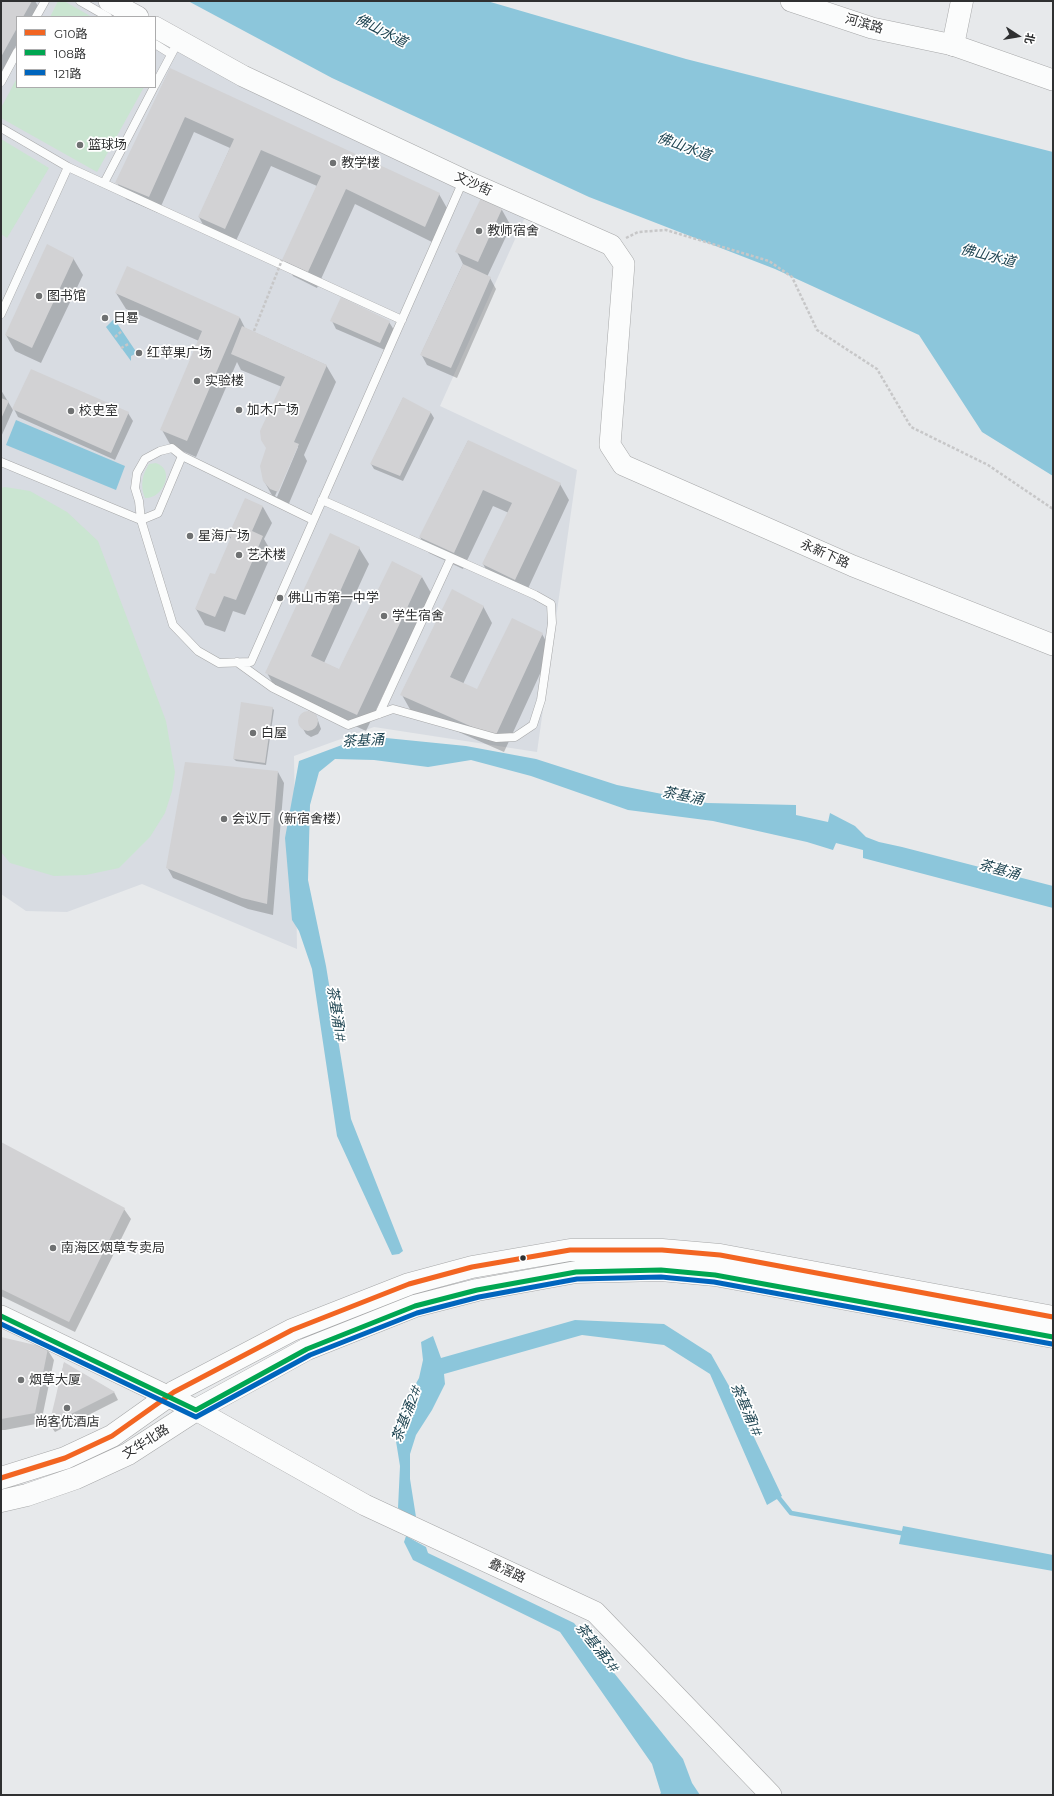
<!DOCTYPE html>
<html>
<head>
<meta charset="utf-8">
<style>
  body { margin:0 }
  #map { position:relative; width:1054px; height:1796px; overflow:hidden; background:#e7e9eb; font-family:Montserrat,"Noto Sans SC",sans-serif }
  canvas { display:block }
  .frame { position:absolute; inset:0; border:2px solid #2f3031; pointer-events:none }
  .legend { position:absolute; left:16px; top:16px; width:140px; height:72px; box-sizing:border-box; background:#fff; border:1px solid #acacad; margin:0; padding:5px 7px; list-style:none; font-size:12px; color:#2f3031 }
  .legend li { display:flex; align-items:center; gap:8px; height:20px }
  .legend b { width:20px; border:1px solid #acacad }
  .north { position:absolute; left:998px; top:16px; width:40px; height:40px; -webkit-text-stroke:3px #fff; paint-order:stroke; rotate:102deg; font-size:11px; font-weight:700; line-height:16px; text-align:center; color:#2f3031 }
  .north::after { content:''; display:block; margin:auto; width:14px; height:18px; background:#2f3031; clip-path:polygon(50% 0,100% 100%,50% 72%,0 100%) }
</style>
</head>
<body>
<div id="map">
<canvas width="1054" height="1796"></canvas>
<div class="frame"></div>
<ul class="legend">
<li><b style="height:5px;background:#f26522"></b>G10路</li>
<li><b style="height:5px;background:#00a651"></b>108路</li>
<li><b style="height:5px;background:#0065bd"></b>121路</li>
</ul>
<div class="north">北</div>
</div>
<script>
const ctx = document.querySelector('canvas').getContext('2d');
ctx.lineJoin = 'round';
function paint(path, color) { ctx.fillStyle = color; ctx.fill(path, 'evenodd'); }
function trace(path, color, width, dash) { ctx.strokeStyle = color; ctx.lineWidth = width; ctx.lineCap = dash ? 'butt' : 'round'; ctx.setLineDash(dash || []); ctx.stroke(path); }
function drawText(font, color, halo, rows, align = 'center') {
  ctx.font = font + ' Montserrat,"Noto Sans SC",sans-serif'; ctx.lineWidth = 3.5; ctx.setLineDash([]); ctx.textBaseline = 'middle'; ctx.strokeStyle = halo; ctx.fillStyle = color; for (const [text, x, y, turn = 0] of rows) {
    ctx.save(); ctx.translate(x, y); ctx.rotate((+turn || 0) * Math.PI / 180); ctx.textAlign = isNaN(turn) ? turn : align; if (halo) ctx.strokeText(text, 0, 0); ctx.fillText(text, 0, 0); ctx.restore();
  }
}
const built = new Path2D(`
  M1,1H115L145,17H17V87H155V22L525,217L440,406L577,470L537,752L374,727L294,756L297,949L142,884L67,912L26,911L1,894Z`);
const green = new Path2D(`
  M58,1H64L92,17H50Z
  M17,78V87H144L97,172L1,118V108Z
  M1,139L49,168L7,238L1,234Z
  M156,463C176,470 163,499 145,498C140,486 142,475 149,464Z
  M5,487L30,491L67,512L98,541L166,721L175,772L172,791L165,813L150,837L119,868L86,875L54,876L10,863L1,852V488Z`);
const water = new Path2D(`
  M188,1H487L686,59L1053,152V476L982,432L919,335L775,269L589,197L332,78Z
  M114,319L137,353L131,356V361L106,327Z
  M16,420L125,466L116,490L6,445Z
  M366,736L466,746L536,759L617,785L707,803L796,805V815L828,822L830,813L855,826L866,837L879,842L902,847L1053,886V908L863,858V850L836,843L833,850L807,842L713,821L628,810L531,776L471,760L428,767L374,760L335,759L319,772L310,805L308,880L326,966L351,1119L403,1251L399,1254L392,1255L337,1136L312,969L299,931L292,920L285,838L299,761Z
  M575,1320L664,1324L711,1354L733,1393L782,1496L767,1505L710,1374L664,1345L582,1335L444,1374L445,1384L432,1410L416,1435L410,1454V1479L416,1517L409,1515L398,1508L400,1466L395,1435L404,1405L419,1378L423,1360L421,1342L433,1336L441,1358Z
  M903,1526L1053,1555V1571L899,1544Z
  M406,1536L426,1547L428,1553L574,1623L683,1759L692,1783L700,1795H659L661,1793L652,1764L560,1632L413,1560L404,1542Z`);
const shadow = new Path2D(`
  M1,1H35L38,6L32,17H17V44L1,73Z
  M170,69L439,194L448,210L434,243L355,204L317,288L293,276L284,259L317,186L271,166L234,245L208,234L199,217L230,148L194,132L158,213L126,199L117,183Z
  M482,199L502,210L511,226L487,277L490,278L496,289L457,378L427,365L421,354L463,264L457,252Z
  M73,258L83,275L41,363L15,351L6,335Z
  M116,293L240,318L245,328L326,365L336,382L304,455L307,461L287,508L273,497L264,481L282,387L241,370L237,362L196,457L171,446L162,430L199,341L126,309ZM297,446L298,447L277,497L275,496Z
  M332,321L389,322L394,330L385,350L336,329Z
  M1,390L13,410L1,437Z
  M403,398L431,413L434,418L403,481L374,469L371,464Z
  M14,409L128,413L133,421L115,460L18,417Z
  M468,441L560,484L569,500L525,595L492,580L483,564L509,513L493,506L463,569L429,553L420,537Z
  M246,499L263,507L272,523L264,539L272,553L245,615L233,611L225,632L205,625L196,609L215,576L231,540L229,536Z
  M359,548L369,564L324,663L340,670L422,577L431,593L366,731L276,689L267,673Z
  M483,606L492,623L463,684L477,691L542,634L551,650L504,752L411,711L402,695Z
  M242,704L272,708L274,710L266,765L236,761L234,759Z
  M309,712L316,715L321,729L318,734L311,737L306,734L299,722L302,714Z
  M278,772L284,783L273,915L248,909L173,878L167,867Z
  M1,1143L124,1209L131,1219L75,1332L1,1296Z
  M1,1338L47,1349L54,1360L41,1423L5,1430H1Z
  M64,1363L114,1392L118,1400L55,1432L50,1425Z`);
const stream = new Path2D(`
  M775,1493L791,1513L906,1534`);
const building = new Path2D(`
  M1,1H32L23,17H17V28L1,57Z
  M170,68L440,193L425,227L346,189L308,272L282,260L321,176L261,150L225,229L198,217L234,139L185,117L149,197L115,183Z
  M481,198L502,209L478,262L455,252Z
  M47,244L74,258L32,348L5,335Z
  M463,264L491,277L451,368L420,355Z
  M127,266L240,317L187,441L160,430L202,331L115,293Z
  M341,297L390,321L380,343L330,321Z
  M242,326L327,365L294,442L299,444L278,492L270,489L263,481L260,466L266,448L261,440L260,431L285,377L231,354Z
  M31,369L129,412L111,453L12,409Z
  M403,397L431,412L400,476L370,464Z
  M1,398L9,401L1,419Z
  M468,440L561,483L515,580L482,564L512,503L483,490L454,553L419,537Z
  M245,498L263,506L252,531L263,536L236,600L224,596L215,617L195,609L210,573L215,574L231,537L228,536Z
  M330,533L360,547L311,656L339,669L392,561L422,576L357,715L265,673Z
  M452,589L484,606L450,677L477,689L512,618L543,633L495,737L400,695Z
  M241,702L273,707L265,763L233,759Z
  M298 721a10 10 0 1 1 20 0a10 10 0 1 1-20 0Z
  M185,762L278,771L267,904L242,898L166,868Z
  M1,1142L125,1208L69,1322L1,1289Z
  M1,1337L48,1348L35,1413L1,1419Z
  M64,1362L115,1392L49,1425Z`);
const path = new Path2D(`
  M626,238L638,232L666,230L769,261L792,277L817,330L877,369L911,427L988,465L1053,509
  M115,337L122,331
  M121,348L130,343`);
const service = new Path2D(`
  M80,1L108,17
  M36,17L45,1
  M155,44L171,54
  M1,82L17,52
  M155,85L179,40
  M1,128L68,167L402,320
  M104,183L154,87
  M1,314L68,167
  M1,462L141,520L158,513L182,456
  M313,520L182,456L172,448L160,451L145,459L137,473L135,488L139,501L141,520L173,625L198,651L219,663L251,662L463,181
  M237,662L273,688L348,725L393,709L496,738L515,737L533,725L541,700L552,623L551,604L535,595L322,500
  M379,714L451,558`);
const tertiary = new Path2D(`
  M109,1L138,17
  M791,1L872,28L953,45L1053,80
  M155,27L243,76L464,180L611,245L624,264L610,445L623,465L853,566L1053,645
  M1,1316L196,1410L365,1505L595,1612L771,1795`);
const secondary = new Path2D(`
  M953,45L962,1
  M1,1478L65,1458L112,1436L174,1392L292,1330L409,1284L472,1267L570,1250H662L720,1255L1053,1317
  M1,1501L27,1495L76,1478L128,1454L196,1410L307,1349L415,1306L477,1290L576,1272L661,1270L715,1275L1053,1337`);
const pathBridge = new Path2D(`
  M254,331L282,260`);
const bus1 = new Path2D(`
  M1,1478L65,1458L112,1436L174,1392L292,1330L409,1284L472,1267L570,1250H662L720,1255L1053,1317`);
const bus2 = new Path2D(`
  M1,1316L196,1410L307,1349L415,1306L477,1290L576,1272L661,1270L715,1275L1053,1337`);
const bus3 = new Path2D(`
  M1,1324L196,1417L310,1355L417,1313L479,1297L577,1279L661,1277L714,1282L1052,1344`);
const markers = [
  [80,145,4,"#6f7172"],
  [333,163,4,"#6f7172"],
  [479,231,4,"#6f7172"],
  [39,296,4,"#6f7172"],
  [105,318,4,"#6f7172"],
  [139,353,4,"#6f7172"],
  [197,381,4,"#6f7172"],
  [239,410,4,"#6f7172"],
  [71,411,4,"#6f7172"],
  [190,536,4,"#6f7172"],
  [239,555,4,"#6f7172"],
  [280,598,4,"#6f7172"],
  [384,616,4,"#6f7172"],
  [253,733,4,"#6f7172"],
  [224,819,4,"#6f7172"],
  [53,1248,4,"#6f7172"],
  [523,1258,3.5,"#2f3031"],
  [21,1380,4,"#6f7172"],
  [67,1408,4,"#6f7172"]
];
const streetNames = [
  ["河滨路",864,24,16],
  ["文沙街",473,184,24],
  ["永新下路",825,554,24],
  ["文华北路",146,1442,-32],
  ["叠滘路",507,1571,25]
];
const poiNames = [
  ["篮球场",88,145],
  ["教学楼",341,163],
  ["教师宿舍",487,231],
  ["图书馆",47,296],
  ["日晷",113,318],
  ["红苹果广场",147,353],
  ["实验楼",205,381],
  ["加木广场",247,410],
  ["校史室",79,411],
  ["星海广场",198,536],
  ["艺术楼",247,555],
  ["佛山市第一中学",288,598],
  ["学生宿舍",392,616],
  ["白屋",261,733],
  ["会议厅（新宿舍楼）",232,819],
  ["南海区烟草专卖局",61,1248],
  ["烟草大厦",29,1380],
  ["尚客优酒店",67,1422,"center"]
];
const waterNames = [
  ["佛山水道",381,31,27],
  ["佛山水道",684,147,20],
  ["佛山水道",988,256,14],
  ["茶基涌",363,741,-3],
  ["茶基涌",683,796,11],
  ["茶基涌",999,870,15],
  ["茶基涌1#",336,1014,81],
  ["茶基涌1#",746,1410,66],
  ["茶基涌2#",407,1414,-69],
  ["茶基涌3#",597,1648,51]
];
paint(built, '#d8dce2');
paint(green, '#cae5d1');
paint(water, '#8cc6db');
paint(shadow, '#0003');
trace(stream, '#8cc6db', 4.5);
paint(building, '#d2d2d4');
trace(service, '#a6a7a8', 9);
trace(tertiary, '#a6a7a8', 22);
trace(secondary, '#a6a7a8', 23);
trace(path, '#c7c7c8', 2.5, [3, 2]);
trace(service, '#fbfcfc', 8);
trace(tertiary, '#fbfcfc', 21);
trace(secondary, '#fbfcfc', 22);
trace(pathBridge, '#c7c7c8', 2.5, [3, 2]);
trace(bus1, '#f26522', 5);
trace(bus2, '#00a651', 5);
trace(bus3, '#0065bd', 5);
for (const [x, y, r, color] of markers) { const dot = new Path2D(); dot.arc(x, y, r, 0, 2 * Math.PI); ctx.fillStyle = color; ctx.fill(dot); trace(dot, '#fff', 1.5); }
drawText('13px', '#2f3031', '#fff', streetNames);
drawText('13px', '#2f3031', '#fff', poiNames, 'left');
drawText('italic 14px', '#204653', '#fff', waterNames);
</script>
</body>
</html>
